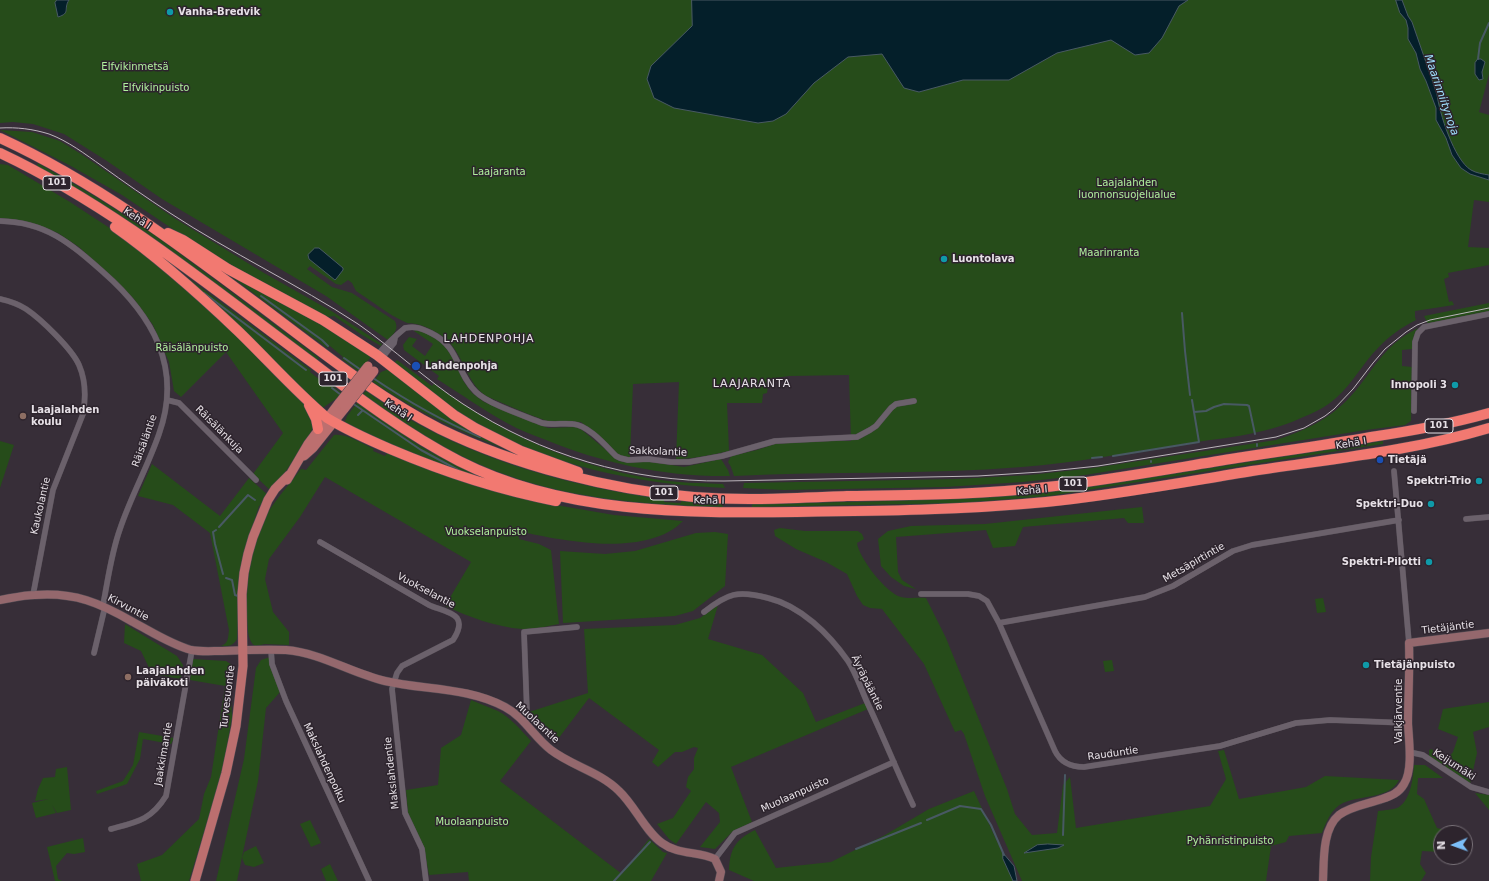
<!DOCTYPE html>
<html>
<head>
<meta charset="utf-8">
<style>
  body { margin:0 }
  #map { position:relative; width:1489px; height:881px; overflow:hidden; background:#372e38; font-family:"DejaVu Sans",sans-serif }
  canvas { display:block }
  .north { position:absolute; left:1433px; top:825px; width:40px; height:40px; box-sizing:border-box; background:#2d242d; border:1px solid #777077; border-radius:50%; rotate:268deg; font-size:11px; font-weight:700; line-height:16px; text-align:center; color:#e7e1e7 }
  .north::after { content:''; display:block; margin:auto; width:14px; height:18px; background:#7bbef8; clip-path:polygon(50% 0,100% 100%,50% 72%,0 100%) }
</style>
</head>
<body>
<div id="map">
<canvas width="1489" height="881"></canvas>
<div class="north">N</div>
</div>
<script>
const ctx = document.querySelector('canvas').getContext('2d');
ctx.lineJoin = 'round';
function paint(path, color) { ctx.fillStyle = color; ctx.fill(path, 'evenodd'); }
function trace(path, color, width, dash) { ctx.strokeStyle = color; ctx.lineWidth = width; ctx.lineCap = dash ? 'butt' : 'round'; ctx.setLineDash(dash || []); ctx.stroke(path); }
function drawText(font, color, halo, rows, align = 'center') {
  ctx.font = font + ' "DejaVu Sans",sans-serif'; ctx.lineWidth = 3; ctx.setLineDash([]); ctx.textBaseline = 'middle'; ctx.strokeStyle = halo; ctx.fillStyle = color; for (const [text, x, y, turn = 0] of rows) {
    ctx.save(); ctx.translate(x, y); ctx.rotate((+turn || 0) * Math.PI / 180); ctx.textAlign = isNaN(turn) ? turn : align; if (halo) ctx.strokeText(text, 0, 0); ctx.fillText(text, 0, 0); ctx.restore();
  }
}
const green = new Path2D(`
  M0,0H1489V74L1479,112L1489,115V202L1474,200L1468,247L1489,248V265L1448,273L1449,277L1444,279L1449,302L1452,301L1454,305L1415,311V317L1416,320C1402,327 1389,336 1378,348C1363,363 1353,383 1336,398C1326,407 1314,413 1301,418C1263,436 1218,438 1177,445C1126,453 1074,463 1022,467C926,475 829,471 734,476L731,467L728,462L731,456L757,450L775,444L813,441H851L849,375L789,376L769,379L767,393L763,394L762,403H727L729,451C711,455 694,459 676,459L679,382L633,384L630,457H621L581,422L547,421L528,414L486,396C466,382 464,355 446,339C439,333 426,326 416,324C412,323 408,324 405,322C387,314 372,301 356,291L352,283L348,280L341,285L336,284L310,266L307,269L332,287L352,293L395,321C399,330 394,333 388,340L326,296L162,199L107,161L64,134L33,124L13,122L0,123Z
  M0,130L32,132L60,141L81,154L174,218L264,273L333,312L382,344L381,346L362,335L334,316L327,317L216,258L122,195L69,165Z
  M38,163L96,197L151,232L319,358L317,360L123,218L70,185L37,166Z
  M0,164L8,165L70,202L128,240L152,258L231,329L261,362L308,408L313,427L309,436L272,492L253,474L283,433L226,352L181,397L174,391L169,362L153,325L134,299L122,287L79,247L58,233L32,223L0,218Z
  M183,274L311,370L310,372L324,383L326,381L343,394L321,409Z
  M229,275L301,312L371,356L370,358L359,372L342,359L343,357L330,346L327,348Z
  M1489,303V312L1428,324L1424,316Z
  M1418,328L1414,335L1412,349L1402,350V366L1412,367L1411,421L1405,425L1366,430L1085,475L1023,482L945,487L840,489L784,490L743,488L744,483L957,479L1030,475L1093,468L1276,440C1304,431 1330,419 1350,397C1366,380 1377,358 1395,343C1402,337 1410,332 1418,328Z
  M416,329L421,330L442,342L452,355L464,382L472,393L484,402L548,428L576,427L582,430L618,460L624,462H652L684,467L721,459L728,470L730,476C666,477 605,464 546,440C533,435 519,430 507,423C483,410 461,394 437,379L439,376L404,350L403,345L409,337L417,339L412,346L425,356L433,344L414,331Z
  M397,360L432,386L434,384C499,433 573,466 654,479C677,483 700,483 723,484L725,488C637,484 547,466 470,419C443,403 418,384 393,364Z
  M389,369L516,453C464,434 419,413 373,382L381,372Z
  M366,391C450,453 562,486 664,499V502L681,503V501L723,504V507C643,505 564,499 488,468C443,450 403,423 363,394Z
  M357,403L420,446L447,461L490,481L467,477L344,424L347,416Z
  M334,435C347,433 362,444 374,449L373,451L385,456L387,453L550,504L614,515L683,521C647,558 563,541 518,531L519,539L539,544L551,550L559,624C547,626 534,630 522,629C496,627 469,617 445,606L471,562L325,477L300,517L269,559L265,579L273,612L289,632V645L265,644L255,646C247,641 248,627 247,618C246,586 249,551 263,521C273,502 288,486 301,469L306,470Z
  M0,441L14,445L0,488Z
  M1383,441V444L1049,496L961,503L752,507V504L888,501L1021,495L1082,488Z
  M152,464L220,516L249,478L269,496L265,502L259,506L247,543L241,572L237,639C233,646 229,646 221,646C229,643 228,637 229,630L210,533L173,505L138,496Z
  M1142,507L1144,523H1128L1124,518L1023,527L1015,546L993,548L986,530L896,537L898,572L902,580L916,589L904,586L891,577L881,566L878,539L888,531L911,526L985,524Z
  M780,528L805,531H858L862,534L864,539L857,543C859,558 886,593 901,597C909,599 919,597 926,598L946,638L1007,789L1015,814L1032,835L1057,833L1063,785L1070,777L1076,828L1210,806L1226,779L1218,751L1224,750L1239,799L1306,787L1325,776L1399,780C1390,799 1360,795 1343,803C1332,808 1326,822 1322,833L1289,836L1286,842L1271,846L1266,881H1022L985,796L964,734L961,730L955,732L924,664L882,609L870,608L863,605L857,596L847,574L826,562L796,549L775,536L774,530Z
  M715,532L728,534L725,586L693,611L675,616L563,623L560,551L605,554L635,551L696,533Z
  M1323,598L1326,612L1317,613L1315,599Z
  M718,605L708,639L762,655L803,693L816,722L865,703L868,709L731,767L752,822L732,832L715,849L700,847L720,822L719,813L706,802L676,844L669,839L657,824L673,818L691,791L686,787L688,777L694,769V758L698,748L694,747L682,752H675L658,767L652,762L659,750L589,698L558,739L555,740L529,712L588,693L584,629L675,625L700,618Z
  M125,624L177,656L183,665L181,679L152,674L141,651L124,643Z
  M270,657L281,691L266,708L258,781L237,881H216L244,759L256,668L261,660Z
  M193,659L226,661L232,665L234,670L231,700L232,717L223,769L189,881H141L137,864L162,855L199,819L204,794L211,777L225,686L190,680Z
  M1112,660L1114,671L1105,672L1103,661Z
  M471,700C480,704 489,707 498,711C511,718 521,730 531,741L500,781L622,874L649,839L663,852L667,853L651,881H469L468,872L429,875L424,848L408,813L406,790L438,785L441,748L461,735Z
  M1489,702V727L1473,732L1477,753L1470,784L1429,756V750L1432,749L1435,754L1449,757L1453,752L1458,737L1438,729L1443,709Z
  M139,732L174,738L171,744L143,739L140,759L127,784L97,794L96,791L123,781L133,765Z
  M1414,765H1425L1443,778H1418L1417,794L1424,799L1437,828L1457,833H1441V852L1422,851L1420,864L1426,873L1421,881H1370L1371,857L1378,811C1384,810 1394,810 1399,807C1411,799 1413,778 1414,765Z
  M67,767L71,810L57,813L52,805L56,813L36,818L32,803L49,799L35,801L38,789L43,778L55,777L56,769Z
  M974,791L1015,881H754L729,870C730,849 735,840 755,830L776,868L831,862L885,835L929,809Z
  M1475,793L1489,795V810Z
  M310,820L321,843L311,847L300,824Z
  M83,838L85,852L74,854L67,853L56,866L58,879L62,881H55L47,847Z
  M256,846L264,863L254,867L245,865L242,858L244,852Z
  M330,864L338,881H326L321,869Z`);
const water = new Path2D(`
  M57,0H69C63,9 71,13 58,17L55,3Z
  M692,0H1188L1179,6L1162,38L1149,53L1135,55L1111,40L1057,53L1009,80H963L919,92L904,88L882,54L848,57L814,83L786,114L773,121L758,123L674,108L654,98L647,79L651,66L692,26Z
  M1396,0H1402L1408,16L1412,22L1437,94C1439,112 1454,160 1471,170C1476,173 1483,174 1489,175V180L1470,174L1461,168L1452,155L1446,138L1436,120V108L1426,81L1420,69L1416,53L1408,39V28L1406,20L1400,13Z
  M1478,59H1481L1485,62L1482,72L1483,79L1479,80L1475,74V63Z
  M315,248H319L343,268V270L336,279L335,280L309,259L308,255Z
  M1048,844L1064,845L1058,848L1024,853L1037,845Z
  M1003,853L1014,866L1017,881H1013L1003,859Z`);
const stream = new Path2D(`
  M1478,59L1480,43L1489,23
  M204,293L306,370
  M261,296L322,340
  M1182,313L1185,351L1190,395
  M322,340L328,346
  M344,358L361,370
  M373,378C407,401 442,421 480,437
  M332,388L341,395
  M352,403L421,450L460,471
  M1194,412L1206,411L1214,407L1224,404L1247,405L1249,406L1255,434
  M358,415L362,411
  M1257,444V446
  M1113,456L1199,442L1192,400
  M1092,458L1102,457
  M1151,461V462
  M219,527L248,495L255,500
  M216,530L213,532L215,544L223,574
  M226,578L232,580L235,595L238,596
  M927,820L960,806L981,809L991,825L1004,855
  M1063,835L1065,775
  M856,849L921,823
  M614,881L650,842`);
const street = new Path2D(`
  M0,221C46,222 70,243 103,272C152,315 183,367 159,434C148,466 131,496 120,529C111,554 108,580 103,605L104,611L94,653
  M0,299C9,301 18,304 26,309C41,319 72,349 79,365C86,381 86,397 83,414L53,490L33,595
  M377,355C386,345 394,337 405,328C415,326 421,328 431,333C460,347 456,373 476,392C488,404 525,416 542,423C553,425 563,423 573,424C588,425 606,446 616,456L620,458L628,460L648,459L671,462H689L722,456L775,441L857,437L870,430L876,426L891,408L896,404L914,401
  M381,359L394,343L395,338
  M167,400L179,403L256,480
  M1414,411L1415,342L1418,333L1424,327L1489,314
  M1394,471L1409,643
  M1466,519L1489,517
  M320,542C356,563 393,584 429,605C437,609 451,611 457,618C462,625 457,634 453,640L402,666L397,673L392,689L405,813L422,849L426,881
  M921,594H968L979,596L987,601L999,623L1055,751C1061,763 1071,767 1084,767L1220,746L1296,723L1330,720L1408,723
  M704,612C728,593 738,590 768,598C801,606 829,634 848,661C856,673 861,689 867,702C883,736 897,771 913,805
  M999,623L1145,597L1173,586L1233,551L1252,545L1399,520
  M271,650L272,664L286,701L369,881
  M525,723L527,713L524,632L577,627
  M1409,752L1423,755L1471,787L1489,792
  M111,829C137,822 151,820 166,796L192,650
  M715,859L735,833L894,762`);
const secondary = new Path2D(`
  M0,600C12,598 24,595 35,595C75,592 100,603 133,622C152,632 170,644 191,650C201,652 212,651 222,651C243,650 265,649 286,650C321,653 351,673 385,681C424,690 468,687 505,707C524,717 534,737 551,750C572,766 600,772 619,791C635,806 645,831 662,843C678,855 698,851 715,859L721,872L719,881
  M1323,881C1324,861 1322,829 1339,815C1351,806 1368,804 1382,799C1391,796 1399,793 1404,784C1413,770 1409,741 1408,724C1408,697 1410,670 1409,643L1489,633`);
const primary = new Path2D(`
  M304,456L313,448L345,408
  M287,480L308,444L339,403
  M195,881L226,773L236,726L243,666L242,594L244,573L248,554L253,537L268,500L275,489L289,475`);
const highway = new Path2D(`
  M0,138C100,184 187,251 275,317C328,357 381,399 440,429C516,466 611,490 694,497C745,501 796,498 847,496C913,495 980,495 1047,487C1110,480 1174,468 1237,458C1282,451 1327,445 1371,437C1411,431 1450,424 1489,413
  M0,153C113,206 213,289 313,363C360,399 407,434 459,461C563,514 684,513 797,512C880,511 963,510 1046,502C1115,495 1184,482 1252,471C1331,459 1412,451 1489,428
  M115,227C159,258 199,294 238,331C268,360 295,391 327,418C347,430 369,440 390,449C444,472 499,490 556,501
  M168,233L183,240L228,269L323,320L377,355L454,415L475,428L521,451L578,472
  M309,405L316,419L318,429`);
const tram = new Path2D(`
  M0,128C17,127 33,129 49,134C68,141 85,154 102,166C124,182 147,198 170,213C231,253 297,284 358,324C394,349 426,380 463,404C541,455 631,482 724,481L978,476L1041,472L1098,466L1276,437L1304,428L1325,416L1334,409L1353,389L1373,363L1385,349L1406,332L1417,325L1430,320L1489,308`);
const primaryBridge = new Path2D(`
  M339,403L368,366
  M345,408L374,371`);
const markers = [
  [170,12,4,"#0f9aa8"],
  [944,259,4,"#0f9aa8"],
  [416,366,5,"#1a4fb4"],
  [1455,385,4,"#0f9aa8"],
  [23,416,4,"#8d6e63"],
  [1380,460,4,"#1a4fb4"],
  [1479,481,4,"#0f9aa8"],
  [1431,504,4,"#0f9aa8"],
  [1429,562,4,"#0f9aa8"],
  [1366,665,4,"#0f9aa8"],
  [128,677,4,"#8d6e63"]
];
const shields = [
  [57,183,28],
  [333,379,28],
  [1439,426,28],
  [1073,484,28],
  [664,493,28]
];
const shieldNames = [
  ["101",57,183],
  ["101",333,379],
  ["101",1439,426],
  ["101",1073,484],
  ["101",664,493]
];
const poiNames = [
  ["Vanha-Bredvik",178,12],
  ["Luontolava",952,259],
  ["Lahdenpohja",425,366],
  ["Innopoli 3",1447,385,"right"],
  ["Laajalahden",31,410],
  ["koulu",31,422],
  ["Tietäjä",1388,460],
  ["Spektri-Trio",1471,481,"right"],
  ["Spektri-Duo",1423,504,"right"],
  ["Spektri-Pilotti",1421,562,"right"],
  ["Tietäjänpuisto",1374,665],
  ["Laajalahden",136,671],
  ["päiväkoti",136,683]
];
const parkNames = [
  ["Elfvikinmetsä",135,67],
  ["Elfvikinpuisto",156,88],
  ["Laajaranta",499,172],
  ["Laajalahden",1127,183],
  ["luonnonsuojelualue",1127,195],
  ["Maarinranta",1109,253],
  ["Räisälänpuisto",192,348],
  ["Vuokselanpuisto",486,532],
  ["Muolaanpuisto",472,822],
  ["Pyhänristinpuisto",1230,841]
];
const streetNames = [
  ["Kehä I",137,219,34],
  ["Kehä I",398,411,34],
  ["Räisälänkuja",219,430,45],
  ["Räisäläntie",145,441,-70],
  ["Kehä I",1351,444,-9],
  ["Sakkolantie",658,452,2],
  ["Kehä I",1032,491,-5],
  ["Kehä I",709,501,1],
  ["Kaukolantie",41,506,-77],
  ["Metsäpirtintie",1194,563,-30],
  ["Vuokselantie",426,591,28],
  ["Kirvuntie",128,608,28],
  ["Tietäjäntie",1448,628,-7],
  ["Äyräpääntie",867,683,64],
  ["Turvesuontie",228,697,-83],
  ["Valkjärventie",1399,711,-90],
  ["Muolaantie",537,723,43],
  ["Jaakkimantie",164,754,-80],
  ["Rauduntie",1113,754,-8],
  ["Makslahdenpolku",324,763,65],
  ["Keijumäki",1454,765,33],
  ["Makslahdentie",392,773,-96],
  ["Muolaanpuisto",795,795,-24]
];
const waterNames = [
  ["Maarinniitynoja",1441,95,71]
];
const neighbourhoodNames = [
  ["LAHDENPOHJA",489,339],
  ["LAAJARANTA",752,384]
];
paint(green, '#264c1a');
paint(water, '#041f2a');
trace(water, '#485963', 1);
trace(stream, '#485963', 2);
trace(street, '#524b53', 6);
trace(secondary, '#524b53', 9);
trace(primary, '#524b53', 10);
trace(highway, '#524b53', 11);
trace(street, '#6b616b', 5.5);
trace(secondary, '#94686d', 8);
trace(primary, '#bc6f6f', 9);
trace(highway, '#f27971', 10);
trace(tram, '#bcb5bc', 1);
trace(primaryBridge, '#524b53', 10, []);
trace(primaryBridge, '#bc6f6f', 9);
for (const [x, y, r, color] of markers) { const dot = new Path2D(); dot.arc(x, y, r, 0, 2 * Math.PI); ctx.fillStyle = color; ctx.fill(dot); trace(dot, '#2d242d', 1.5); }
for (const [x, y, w] of shields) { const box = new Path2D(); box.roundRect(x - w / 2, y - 7, w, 14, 3); ctx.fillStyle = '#2d242d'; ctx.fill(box); trace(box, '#e7e1e7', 1); }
drawText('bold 9px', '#e7e1e7', null, shieldNames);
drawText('bold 10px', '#e7e1e7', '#2d242d', poiNames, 'left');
drawText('10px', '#b0f09d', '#2d242d', parkNames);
drawText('10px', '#e7e1e7', '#2d242d', streetNames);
drawText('italic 11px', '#a0e1fe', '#2d242d', waterNames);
ctx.letterSpacing = '1px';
drawText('11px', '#e7e1e7', '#2d242d', neighbourhoodNames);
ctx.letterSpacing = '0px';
</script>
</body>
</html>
